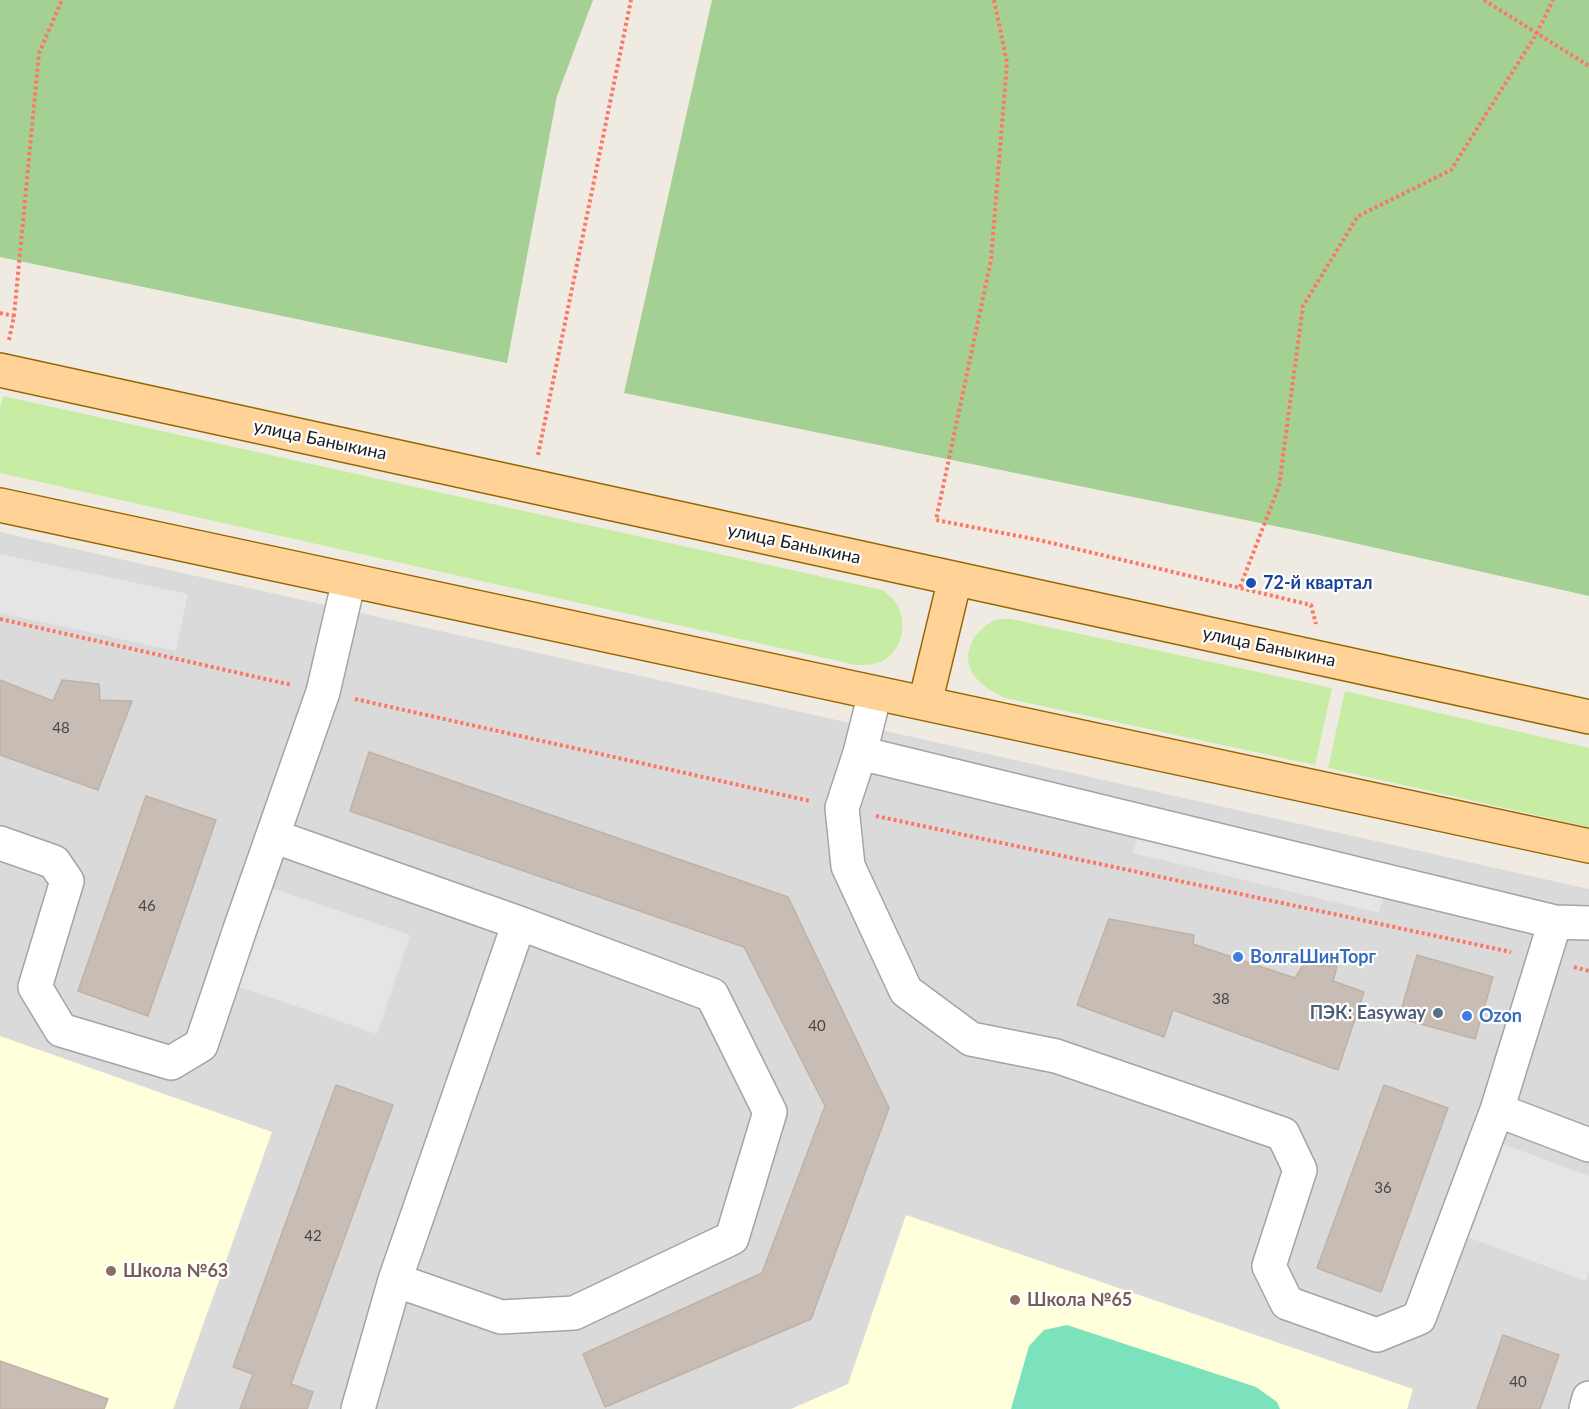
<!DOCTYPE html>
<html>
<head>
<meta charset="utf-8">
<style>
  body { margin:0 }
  canvas { display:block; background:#efebe2 }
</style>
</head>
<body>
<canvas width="1589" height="1409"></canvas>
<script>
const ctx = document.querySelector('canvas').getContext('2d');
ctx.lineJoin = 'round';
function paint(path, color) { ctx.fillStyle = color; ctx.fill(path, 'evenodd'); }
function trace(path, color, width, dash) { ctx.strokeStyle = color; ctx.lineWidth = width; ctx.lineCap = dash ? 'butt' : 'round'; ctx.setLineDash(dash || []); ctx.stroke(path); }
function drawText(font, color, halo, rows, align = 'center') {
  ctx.font = font + ' Lato,sans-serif'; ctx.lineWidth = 4.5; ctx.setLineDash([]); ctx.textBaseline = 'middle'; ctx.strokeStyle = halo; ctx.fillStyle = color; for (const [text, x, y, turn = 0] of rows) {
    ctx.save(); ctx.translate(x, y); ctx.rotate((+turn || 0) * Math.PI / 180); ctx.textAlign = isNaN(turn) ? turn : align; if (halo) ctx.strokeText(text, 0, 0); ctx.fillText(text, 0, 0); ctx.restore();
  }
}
const residential = new Path2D(`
  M0,532L1589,889V1409H0Z`);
const education = new Path2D(`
  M0,1036L272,1132L173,1409H0Z
  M906,1215L1413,1389L1407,1409H791L848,1384Z`);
const grass = new Path2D(`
  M3,396L882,590C887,594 893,598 896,603C908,621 903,649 884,660C875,665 866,665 856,665L0,473V409Z
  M999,619H1011L1332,688L1315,765L1005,698C995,693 984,687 977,679C957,657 974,627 999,619Z
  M1345,691L1589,748V827L1328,768Z`);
const forest = new Path2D(`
  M0,0H593L557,96L507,363L0,257Z
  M712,0H1589V596L1314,534L624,393Z`);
const pitch = new Path2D(`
  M1067,1325L1256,1387L1277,1402L1280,1409H1011L1029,1346L1044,1330Z`);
const parking = new Path2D(`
  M0,554L188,594L176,651L0,613Z
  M1141,821L1387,881L1379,913L1133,853Z
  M256,883L410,935L377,1034L222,981Z
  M1487,1138L1589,1176V1272L1586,1281L1451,1231Z`);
const building = new Path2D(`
  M0,680L53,701L62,680L99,684L100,700L132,701L98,790L0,755Z
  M369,752L788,897L889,1108L811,1319L605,1407L583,1354L762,1273L825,1106L744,947L350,811Z
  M146,796L216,820L148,1016L78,991Z
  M1109,919L1194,935L1193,944L1295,978L1303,965L1337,966L1333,981L1364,992L1338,1070L1173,1010L1164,1037L1077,1005Z
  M1417,955L1493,977L1475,1039L1399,1018Z
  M336,1085L393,1105L291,1384L313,1392L307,1409H240L253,1374L233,1367Z
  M1384,1085L1448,1108L1381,1292L1317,1268Z
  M1503,1335L1559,1355L1540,1409H1477Z
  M0,1361L108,1399L104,1409H0Z`);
const path = new Path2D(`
  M994,0L1007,63L991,260L936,520L1039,540L1311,605L1316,624
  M1484,0L1589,66
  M0,313L14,316
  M9,340L14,316L39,53L62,0
  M538,455L631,0
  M1240,587L1279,486L1303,306L1358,216L1451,170L1537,33L1553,0
  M0,619L292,685
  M355,699L810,801
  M876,816L1511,952
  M1574,967L1589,971`);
const minor = new Path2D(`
  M875,693L860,753L842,808L848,866L906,991L971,1039L1056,1056L1283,1134L1300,1170L1269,1266L1287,1303L1377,1335L1419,1318L1497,1110L1555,922
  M860,753L1555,922L1589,923
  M273,836L519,923L712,995L770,1112L732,1238L574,1313L501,1317L395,1280
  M0,843L54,862L67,881L35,987L61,1030L171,1063L201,1045L239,932L323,692L349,580
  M1497,1110L1589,1145
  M358,1409L395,1280L519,923
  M1586,1409L1589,1398`);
const major = new Path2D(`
  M0,370L1589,717
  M0,505L1589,846
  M925,703L955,579`);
const markers = [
  [1251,583,6,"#1a4fb4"],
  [1238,957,6,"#3f7fe0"],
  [1438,1013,6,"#5c6f8a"],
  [1467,1016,6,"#3f7fe0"],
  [111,1271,6,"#8d6e63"],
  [1015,1300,6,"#8d6e63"]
];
const numberNames = [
  ["48",61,728],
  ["46",147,906],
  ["38",1221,999],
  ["40",817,1026],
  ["36",1383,1188],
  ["42",313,1236],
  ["40",1518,1382]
];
const streetNames = [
  ["улица Баныкина",320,440,12],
  ["улица Баныкина",794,544,12],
  ["улица Баныкина",1269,647,12]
];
const transitNames = [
  ["72-й квартал",1263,583]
];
const shopNames = [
  ["ВолгаШинТорг",1250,957],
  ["Ozon",1479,1016]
];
const serviceNames = [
  ["ПЭК: Easyway",1426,1013]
];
const educationNames = [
  ["Школа №63",123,1271],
  ["Школа №65",1027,1300]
];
paint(residential, '#dbdada');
paint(education, '#ffffdb');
paint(grass, '#c7eca4');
paint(forest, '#a5d094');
paint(pitch, '#7be2bc');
paint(parking, '#e5e5e5');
paint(building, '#c7bdb5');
trace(building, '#c1b1a4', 1.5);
trace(minor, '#a4a4a4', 36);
trace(major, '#966600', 36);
trace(path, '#ff7563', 4, [3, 3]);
trace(minor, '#fff', 33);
trace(major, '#ffd397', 33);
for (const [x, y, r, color] of markers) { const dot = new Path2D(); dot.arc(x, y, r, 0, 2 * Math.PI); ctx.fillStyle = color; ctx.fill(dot); trace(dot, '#fff', 2); }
drawText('15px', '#484543', null, numberNames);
drawText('18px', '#1d1d1d', '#fff', streetNames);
drawText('bold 18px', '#164399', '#fff', transitNames, 'left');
drawText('bold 18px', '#366cbe', '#fff', shopNames, 'left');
drawText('bold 18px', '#4e5e75', '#fff', serviceNames, 'right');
drawText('bold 18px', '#785e54', '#fff', educationNames, 'left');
</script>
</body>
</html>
